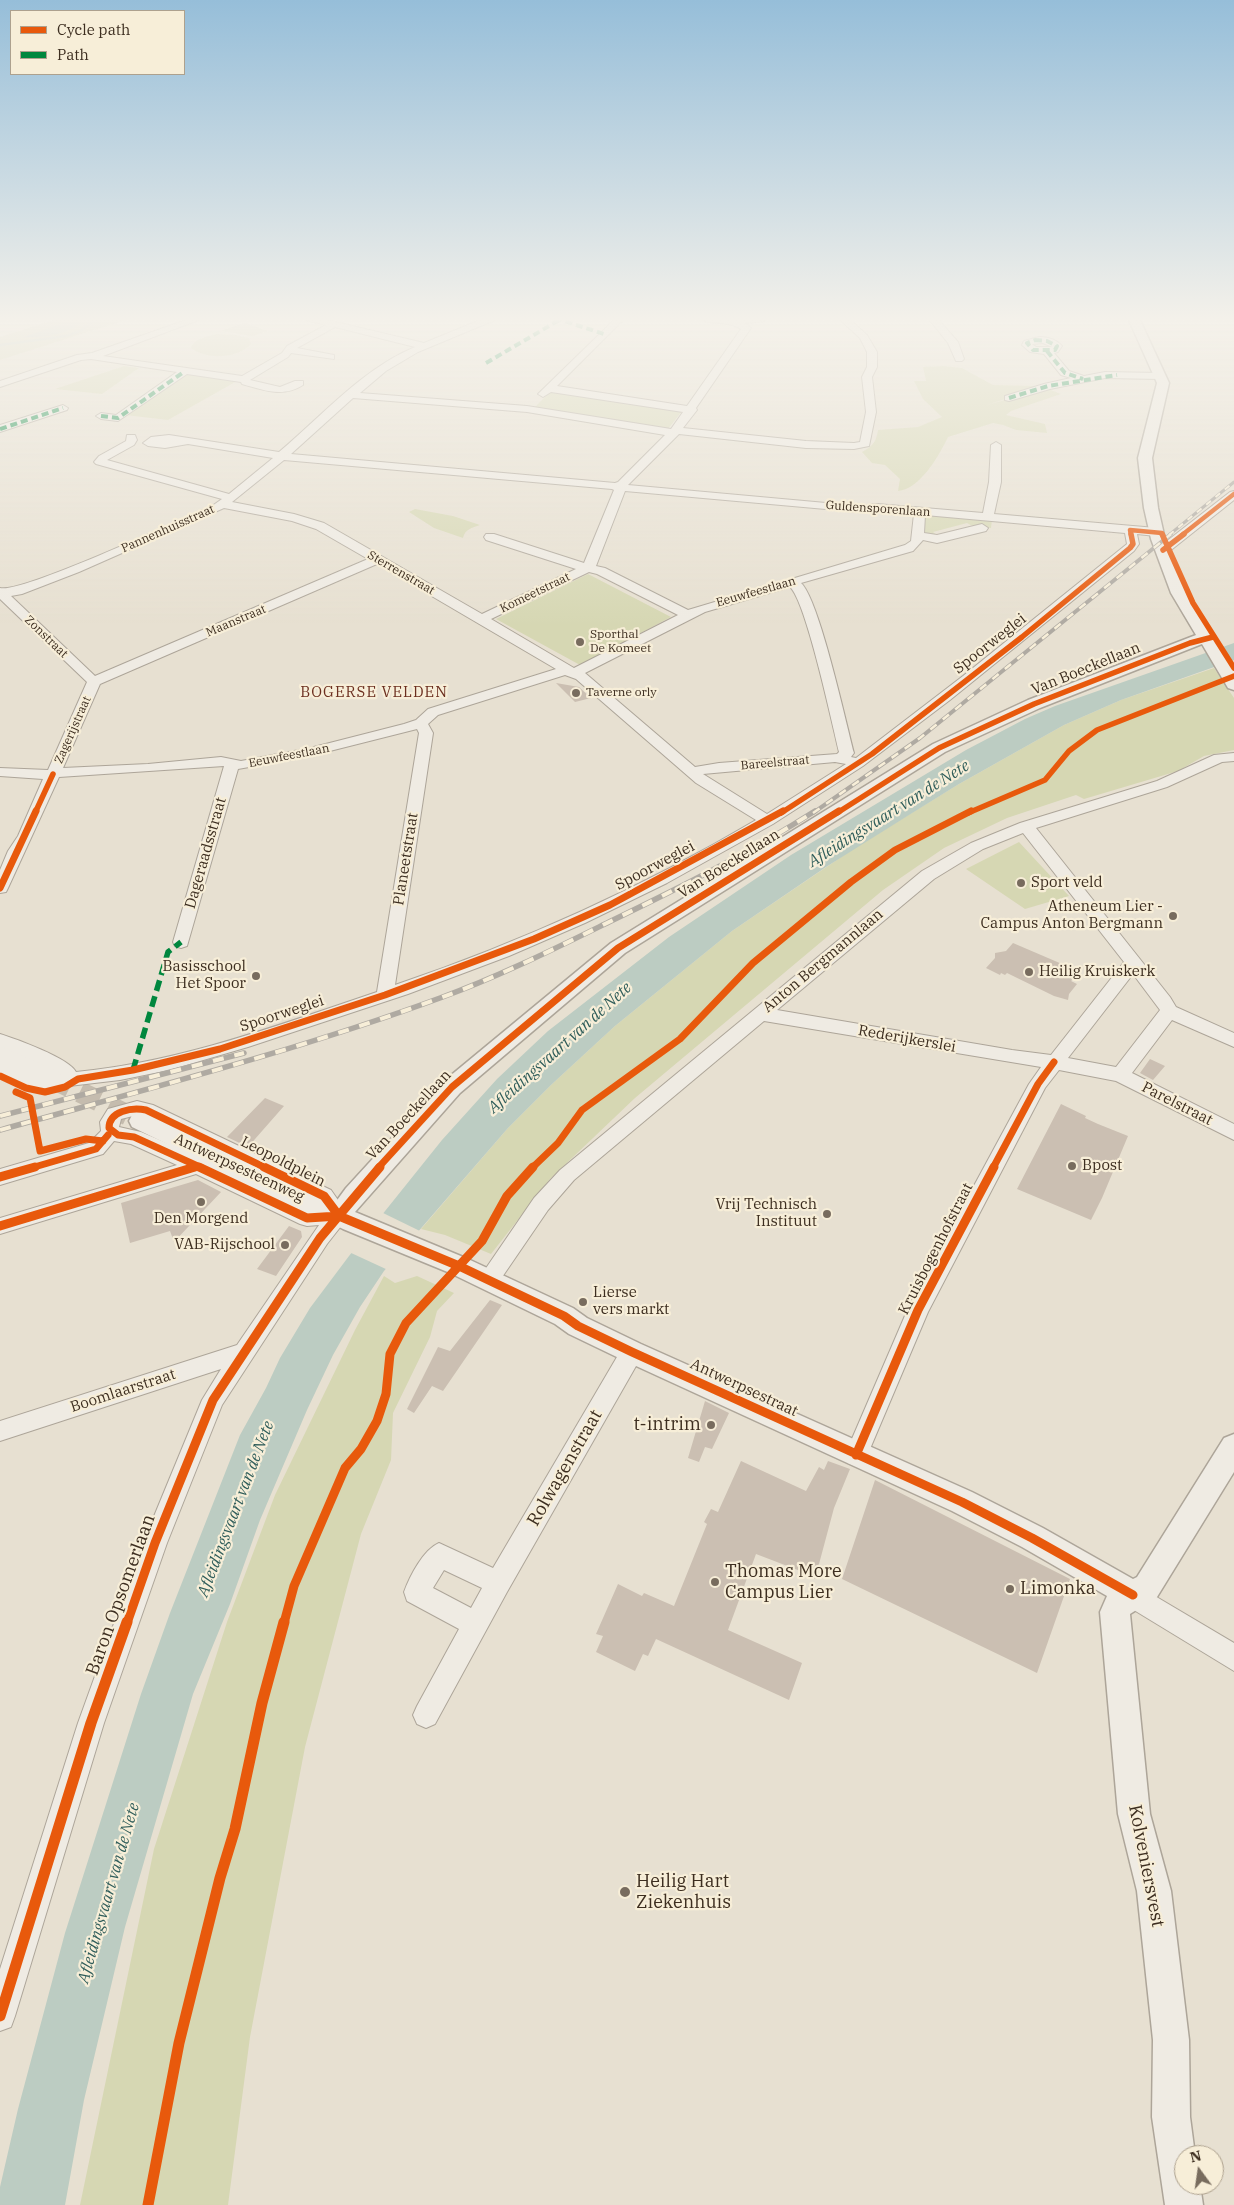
<!DOCTYPE html>
<html>
<head>
<meta charset="utf-8">
<style>
  body { margin:0 }
  #map { position:relative; width:1234px; height:2205px; overflow:hidden; background:#e7e0d1; font-family:"IBM Plex Serif",serif }
  canvas { display:block }
  .legend { position:absolute; left:10px; top:10px; width:175px; height:65px; box-sizing:border-box; background:#f7eed8; border:1px solid #ada18e; margin:0; padding:6px 9px; list-style:none; font-size:15px; color:#3d2e20 }
  .legend li { display:flex; align-items:center; gap:10px; height:25px }
  .legend b { width:25px; border:1px solid #ada18e }
  .north { position:absolute; left:1174px; top:2145px; width:50px; height:50px; box-sizing:border-box; background:#f7eed8; border:1px solid #ada18e; border-radius:50%; rotate:346deg; font-size:14px; font-weight:700; line-height:20px; text-align:center; color:#3d2e20 }
  .north::after { content:''; display:block; margin:auto; width:18px; height:22px; background:#786c5e; clip-path:polygon(50% 0,100% 100%,50% 72%,0 100%) }
</style>
</head>
<body>
<div id="map">
<canvas width="1234" height="2205"></canvas>
<ul class="legend">
<li><b style="height:6px;background:#e8590c"></b>Cycle path</li>
<li><b style="height:6px;background:#00873e"></b>Path</li>
</ul>
<div class="north">N</div>
</div>
<script>
const ctx = document.querySelector('canvas').getContext('2d');
ctx.lineJoin = 'round';
function paint(path, color) { ctx.fillStyle = color; ctx.fill(path, 'evenodd'); }
function trace(path, color, width, dash) { ctx.strokeStyle = color; ctx.lineWidth = width; ctx.lineCap = dash ? 'butt' : 'round'; ctx.setLineDash(dash || []); ctx.stroke(path); }
function drawText(font, color, halo, rows, align = 'center') {
  ctx.font = font + ' "IBM Plex Serif",serif'; ctx.lineWidth = 4.5; ctx.setLineDash([]); ctx.textBaseline = 'middle'; ctx.strokeStyle = halo; ctx.fillStyle = color; for (const [text, x, y, turn = 0] of rows) {
    ctx.save(); ctx.translate(x, y); ctx.rotate((+turn || 0) * Math.PI / 180); ctx.textAlign = isNaN(turn) ? turn : align; if (halo) ctx.strokeText(text, 0, 0); ctx.fillText(text, 0, 0); ctx.restore();
  }
}
const green = new Path2D(`
  M60,318H132L0,360V337Z
  M245,323L268,331L252,336L220,331Z
  M216,334L236,335L249,338L251,344C237,359 207,360 191,348C194,338 207,337 216,334Z
  M124,366L139,368L102,394L55,389Z
  M943,366L962,368L993,385L1039,386V388L987,405L1046,388L1061,394L1011,411L1006,415L1045,424L1047,433L1016,430L1003,425L993,423L948,437C939,456 920,489 898,491L900,479L885,465L872,463L862,452C873,446 876,442 878,430L918,427L942,417L923,399L914,381H926L923,367Z
  M186,373L237,381L168,420L125,415Z
  M551,391L682,411L668,429L534,408Z
  M415,509L453,516L480,525C472,528 465,529 463,538L434,528L409,512Z
  M929,515L992,520L991,528L974,527L967,523L933,532L938,536L923,534L924,517Z
  M588,574L671,617L580,665L496,619Z
  M1214,668L1234,698V750L1204,756L1178,771L1084,799L1076,795L1007,818L944,848L883,890L635,1098L550,1179L491,1254L445,1235L421,1229L508,1128L551,1085L615,1026L732,931L856,847L959,784L1064,725L1121,700Z
  M1019,842L1069,896L1025,909L966,869Z
  M384,1276L395,1283L417,1276L454,1293L437,1311L430,1337L393,1413L391,1460L361,1534L305,1747L250,2037L228,2205H80L154,1849L227,1622L275,1495L355,1330Z`);
const water = new Path2D(`
  M66,322H81C67,335 43,338 24,337Z
  M1234,643V660L1121,700L1064,725L959,784L909,815L826,867L732,931L615,1026L551,1085L508,1128L384,1271L360,1307L333,1355L307,1410L260,1520L230,1604L193,1694L125,1927L84,2100L65,2205H0V2187L18,2109L65,1933L141,1694L170,1613L240,1435L266,1388L280,1358L310,1308L349,1256L442,1140L497,1079L548,1031L669,937L791,855L966,750L1025,719L1055,706Z`);
const pier = new Path2D(`
  M381,1212L422,1232L388,1270L349,1252Z`);
const stream = new Path2D(`
  M0,345L66,336L80,331L98,318`);
const building = new Path2D(`
  M556,683L579,687L591,698L575,702Z
  M1013,943L1062,964L1059,968L1076,976L1071,981L1077,984L1069,994L1068,1000L1054,996L1007,973L1005,975L1001,973L1000,975L986,968L995,958V953L1006,951Z
  M1150,1059L1165,1066L1153,1080L1140,1073Z
  M265,1098L284,1106L248,1147L227,1137Z
  M1061,1104L1086,1116L1085,1118L1098,1124L1128,1136L1102,1198L1091,1220L1017,1189Z
  M198,1180L221,1192L174,1242L170,1231L130,1243L121,1203Z
  M289,1226L301,1231L302,1237L276,1276L257,1269Z
  M490,1300L502,1305L443,1391L432,1386L414,1413L407,1409L438,1347L450,1351Z
  M705,1401L729,1413L712,1449L705,1447L699,1462L688,1458Z
  M741,1461L806,1491L819,1467L824,1470L828,1461L850,1469L834,1508L815,1579L802,1575L803,1572L756,1554L728,1630L802,1663L789,1700L656,1639L648,1656L643,1654L635,1671L596,1652L603,1636L596,1634L618,1584L642,1596L644,1593L674,1606L707,1524L704,1522L711,1509L718,1512Z
  M875,1480L1070,1579L1037,1673L842,1579Z`);
const tertiaryTunnel = new Path2D(`
  M51,1078L140,1121`);
const minor = new Path2D(`
  M192,318H204L103,356L242,376L282,353L287,346L326,325L307,320L306,318H319L424,343L485,318H496L495,320L418,352L386,371L360,393L527,406L671,429L683,412L551,392L543,397L538,394L616,318H625L557,386L687,406L741,329C729,320 704,325 699,318H768L764,321L745,323L751,328L696,408L697,410L683,428L806,441L854,443L860,442L866,412L862,377L867,367V352L860,338L838,318H848L867,335L877,352V367L872,377L876,412L869,446L854,449L806,448L679,434L628,485L859,506L877,504L983,513L989,482L991,445L996,442L1001,445V482L994,514L1156,528L1162,532L1156,536L1137,534L1139,544L1134,551L950,700L863,766L773,824L667,883L585,923L509,956L408,994L248,1047L169,1070L120,1080L69,1086L47,1094L22,1087L0,1076V1061C19,1067 39,1088 58,1075L0,1048V1034C16,1039 69,1058 76,1072C180,1062 279,1025 377,992L419,733L417,729L310,756L238,769L187,946L181,948L175,946L173,942L224,766L59,777L8,888L6,892L0,893V870L8,851L18,836L43,779L0,776V768L48,770L87,682L0,599V588C21,594 181,519 212,506L222,499L96,464L94,462L99,456L126,441L127,435H135L137,440L134,445L107,460L229,494L273,458L188,444L165,448L148,446L143,443L151,437L169,435L279,452C322,416 362,369 415,347L335,327L297,348L334,355V359L291,353L288,357L250,380L280,387L295,381H303V385C283,398 263,390 242,384L241,382L187,374L118,421L101,419L96,416L101,413L116,415L177,372L91,359L81,360L0,387V381L77,355L92,353ZM353,398L527,412L665,435L618,482L615,483L291,454ZM284,460L612,489L614,490L584,563L494,534H486L484,537L486,540L576,569L482,614L324,523L294,514L232,502ZM625,491L859,512L877,510L914,514L911,541L905,545L688,610L605,568L596,566ZM224,508L292,521L316,529L368,559L95,676L11,596L22,594L79,572ZM925,515L1125,533L1127,544L963,676L856,758L851,757L854,753C846,723 819,599 801,583L913,551L923,540L937,543L986,531L988,528L982,524L937,535L924,533ZM377,564L556,669L428,709L416,720L404,724L310,748L241,761L221,757L148,764L63,768L100,684ZM589,572L597,574L678,615L574,668L491,619ZM790,587C806,601 832,723 839,752L837,754L719,763L695,767L585,673L705,612ZM565,675L576,679L696,783L756,820C641,888 521,942 395,985L433,733L428,724L438,715ZM835,762L846,764L767,814L703,774Z
  M928,318H937L958,342L964,359L962,361H956L948,343Z
  M1039,337C1047,337 1056,339 1062,346L1058,352L1054,353L1069,371L1084,376L1105,372L1160,373L1165,376L1160,379L1105,378L1050,389L1009,401L1005,400V396L1044,384L1071,378L1061,375L1044,354L1030,352L1022,345L1024,341ZM1043,343L1052,347H1036L1032,344Z
  M63,405L68,408L67,410L0,432V425Z
  M1234,491V500L1166,554H1158L1156,551L1158,548L1230,492Z
  M1234,753V761L1222,762L1167,787L1036,828L1170,997L1176,1007L1234,1033V1047L1172,1020L1132,1073L1234,1124V1140L1116,1081L1059,1070L1045,1088L928,1312L864,1463L856,1466L848,1463L845,1455L910,1304L1029,1084L1041,1067L764,1021L574,1180L548,1210L496,1286L489,1289L482,1286L479,1280L482,1274L534,1198L560,1170L922,871L971,843L1020,823L1157,781L1214,755ZM1023,833L1124,962L1051,1055L1012,1050L777,1010L934,879L983,849ZM1133,974L1160,1010L1116,1067L1068,1058Z
  M137,1101L153,1105L331,1190L349,1216L327,1244L222,1405L167,1543L104,1723L15,2016L11,2027L0,2031V1969L78,1723L143,1543L202,1400L221,1369L0,1441V1421L237,1345L319,1225L307,1226L300,1224L196,1174L0,1234V1218L177,1165L131,1144L114,1141L103,1154L0,1185V1169L89,1143L101,1131L100,1122L108,1109ZM137,1115L317,1202L322,1209L309,1210L171,1145L141,1132L119,1127L121,1119Z
  M632,1342L640,1345L643,1352L640,1359L507,1592L435,1724L426,1728L417,1724L413,1715L417,1706L459,1629L407,1601L404,1592C410,1576 423,1550 439,1543L493,1568L624,1345ZM444,1570L482,1588L471,1608L433,1588Z
  M1133,1583L1234,1643V1671L1124,1604L1121,1595L1124,1586Z`);
const tertiary = new Path2D(`
  M1128,318H1139L1169,383L1152,458L1158,508L1165,539L1187,593L1234,671V690L1228,688L1202,644L1040,708L945,752L625,953L460,1093L355,1212L468,1259L573,1308L587,1318L641,1344L972,1492L1043,1528L1133,1579L1137,1577L1224,1438L1234,1434V1472L1157,1597L1130,1614L1150,1814L1171,1891L1189,2040L1190,2117L1195,2155H1184V2185H1200L1203,2205H1165L1152,2117L1153,2040L1137,1891L1118,1814L1100,1612L1107,1596L1022,1547L952,1511L623,1360L569,1334L555,1324L450,1273L343,1229L132,1127L129,1121L132,1115L140,1112L148,1115L335,1203L346,1188L444,1081L611,943L933,744L1028,700L1196,635L1171,593L1151,539L1144,508L1138,458L1157,383Z
  M0,1046L59,1072L62,1078L59,1084C41,1089 16,1071 0,1063Z`);
const railFar2 = new Path2D(`
  M1169,535L1234,482`);
const railFar1 = new Path2D(`
  M813,813L920,738L1171,534`);
const rail = new Path2D(`
  M0,1116L244,1053
  M0,1130C147,1089 296,1051 440,998C498,977 554,949 609,922C679,888 749,853 815,811`);
const quietFar1 = new Path2D(`
  M555,318L604,334
  M1035,340L1047,341L1057,346L1055,350H1033L1027,343Z
  M1047,351L1065,373L1083,379
  M486,363L561,319
  M1009,398L1048,386L1117,375
  M101,416L118,418L185,371
  M0,429L63,408`);
const quiet = new Path2D(`
  M133,1070L168,952L181,942`);
const cyclewayFar4 = new Path2D(`
  M1131,535L1130,530L1162,533L1163,535
  M1182,535L1234,494`);
const cyclewayFar3 = new Path2D(`
  M1162,534L1193,603L1234,668
  M1163,550L1184,534
  M35,813L53,774
  M781,813L872,754L1022,637L1130,548L1133,544L1131,534
  M837,813L939,748L1034,704L1190,643L1213,637
  M968,813L1045,780L1069,751L1097,730L1234,676`);
const cyclewayFar2 = new Path2D(`
  M0,888L36,811
  M0,1076L26,1088L45,1092L65,1087L78,1079L133,1070L220,1049L385,995L534,939L610,905L783,811
  M16,1092L30,1098L40,1151L86,1139L103,1141
  M31,1168L96,1149L108,1135
  M191,1168L198,1166
  M202,1168L134,1137L118,1135L109,1128C109,1111 132,1107 146,1110L266,1168
  M378,1168L452,1087L618,948L839,811
  M532,1168L558,1143L582,1110L680,1039L753,963L851,882L895,850L971,811
  M993,1168L1038,1084L1054,1062`);
const cyclewayFar1 = new Path2D(`
  M199,1167L307,1218L339,1216
  M264,1167L324,1196L339,1216
  M0,1177L35,1167
  M339,1216L459,1266L564,1316L578,1326L632,1352L962,1502L1032,1538L1133,1595
  M0,1226L195,1167
  M856,1455L918,1310L994,1167
  M127,1623L155,1543L213,1400L320,1238L380,1167
  M284,1623L294,1586L345,1468L361,1449L377,1421L386,1394L390,1354L406,1323L482,1241L507,1196L533,1167`);
const cycleway = new Path2D(`
  M0,2016L91,1723L127,1622
  M148,2205L179,2043L220,1878L235,1829L262,1703L284,1622`);
const markers = [
  [580,642,5,"#786c5e"],
  [576,693,5,"#786c5e"],
  [1021,883,5,"#786c5e"],
  [1173,916,5,"#786c5e"],
  [1029,972,5,"#786c5e"],
  [256,976,5,"#786c5e"],
  [1072,1166,5,"#786c5e"],
  [201,1202,5,"#786c5e"],
  [827,1214,5,"#786c5e"],
  [285,1245,5,"#786c5e"],
  [583,1302,5,"#786c5e"],
  [711,1425,5,"#786c5e"],
  [715,1582,5,"#786c5e"],
  [1010,1589,5,"#786c5e"],
  [625,1892,6,"#786c5e"]
];
const farStreetnames = [
  ["Guldensporenlaan",878,509,4],
  ["Pannenhuisstraat",168,529,-24],
  ["Sterrenstraat",401,573,30],
  ["Eeuwfeestlaan",756,592,-16],
  ["Komeetstraat",535,593,-26],
  ["Maanstraat",236,621,-23],
  ["Zonstraat",46,637,44],
  ["Zagerijstraat",73,730,-66],
  ["Eeuwfeestlaan",289,756,-11],
  ["Bareelstraat",775,763,-5]
];
const farPoinames = [
  ["Sporthal",590,635],
  ["De Komeet",590,649],
  ["Taverne orly",586,693]
];
const streetNames = [
  ["Spoorweglei",990,644,-38],
  ["Van Boeckellaan",1086,669,-22],
  ["Dageraadsstraat",206,853,-74],
  ["Planeetstraat",406,859,-81],
  ["Van Boeckellaan",729,864,-32],
  ["Spoorweglei",655,866,-28],
  ["Anton Bergmannlaan",823,961,-40],
  ["Spoorweglei",282,1014,-18],
  ["Rederijkerslei",907,1039,10],
  ["Parelstraat",1177,1104,27],
  ["Van Boeckellaan",409,1115,-47],
  ["Leopoldplein",283,1162,27],
  ["Antwerpsesteenweg",239,1168,25],
  ["Kruisbogenhofstraat",936,1249,-63],
  ["Antwerpsestraat",744,1388,25],
  ["Boomlaarstraat",123,1391,-18]
];
const farQuarternames = [
  ["BOGERSE VELDEN",374,693]
];
const poiNames = [
  ["Sport veld",1031,883],
  ["Atheneum Lier -",1163,907,"right"],
  ["Campus Anton Bergmann",1163,924,"right"],
  ["Basisschool",246,967,"right"],
  ["Het Spoor",246,984,"right"],
  ["Heilig Kruiskerk",1039,972],
  ["Bpost",1082,1166],
  ["Vrij Technisch",817,1205,"right"],
  ["Instituut",817,1222,"right"],
  ["Den Morgend",201,1219,"center"],
  ["VAB-Rijschool",275,1245,"right"],
  ["Lierse",593,1293],
  ["vers markt",593,1310]
];
const waterNames = [
  ["Afleidingsvaart van de Nete",889,814,-32],
  ["Afleidingsvaart van de Nete",560,1048,-42],
  ["Afleidingsvaart van de Nete",236,1509,-69],
  ["Afleidingsvaart van de Nete",109,1893,-74]
];
const nearPoinames = [
  ["t-intrim",701,1425,"right"],
  ["Thomas More",725,1572],
  ["Campus Lier",725,1593],
  ["Limonka",1020,1589],
  ["Heilig Hart",636,1882],
  ["Ziekenhuis",636,1903]
];
const nearStreetnames = [
  ["Rolwagenstraat",565,1468,-60],
  ["Baron Opsomerlaan",121,1595,-70],
  ["Kolveniersvest",1146,1866,79]
];
paint(green, '#d6d7b3');
paint(water, '#bcccc2');
paint(pier, '#e7e0d1');
trace(stream, '#bcccc2', 2.5);
paint(building, '#cbbfb2');
trace(tertiaryTunnel, '#c5bcae', 21, [21, 11]);
trace(minor, '#ada599', 2);
trace(tertiary, '#ada599', 3);
paint(minor, '#efebe3');
paint(tertiary, '#efebe3');
trace(railFar2, '#afaaa2', 3);
trace(railFar1, '#afaaa2', 4);
trace(rail, '#afaaa2', 5.5);
trace(railFar2, '#f7eed8', 2, [6]);
trace(railFar1, '#f7eed8', 2.5, [8]);
trace(rail, '#f7eed8', 4, [11]);
trace(quietFar1, '#00873e', 4, [7, 4]);
trace(quiet, '#00873e', 5.5, [11, 5.5]);
trace(cyclewayFar4, '#e8590c', 4.5);
trace(cyclewayFar3, '#e8590c', 5.5);
trace(cyclewayFar2, '#e8590c', 7);
trace(cyclewayFar1, '#e8590c', 9);
trace(cycleway, '#e8590c', 11);
const sky = ctx.createLinearGradient(0, 0, 0, 626);
sky.addColorStop(0, '#96bed9');
sky.addColorStop(0.51, '#f4f1ea');
sky.addColorStop(1, '#f4f1ea00');
ctx.fillStyle = sky;
ctx.fillRect(0, 0, 1234, 626);
for (const [x, y, r, color] of markers) { const dot = new Path2D(); dot.arc(x, y, r, 0, 2 * Math.PI); ctx.fillStyle = color; ctx.fill(dot); trace(dot, '#f7eed8', 2); }
drawText('12px', '#3d2e20', '#f7eed8', farStreetnames);
drawText('12px', '#3d2e20', '#f7eed8', farPoinames, 'left');
drawText('15px', '#3d2e20', '#f7eed8', streetNames);
ctx.letterSpacing = '1px';
drawText('15px', '#6b2e1e', '#f7eed8', farQuarternames);
ctx.letterSpacing = '0px';
drawText('15px', '#3d2e20', '#f7eed8', poiNames, 'left');
drawText('italic 16px', '#2f5d5a', '#f7eed8', waterNames);
drawText('18px', '#3d2e20', '#f7eed8', nearPoinames, 'left');
drawText('18px', '#3d2e20', '#f7eed8', nearStreetnames);
</script>
</body>
</html>
